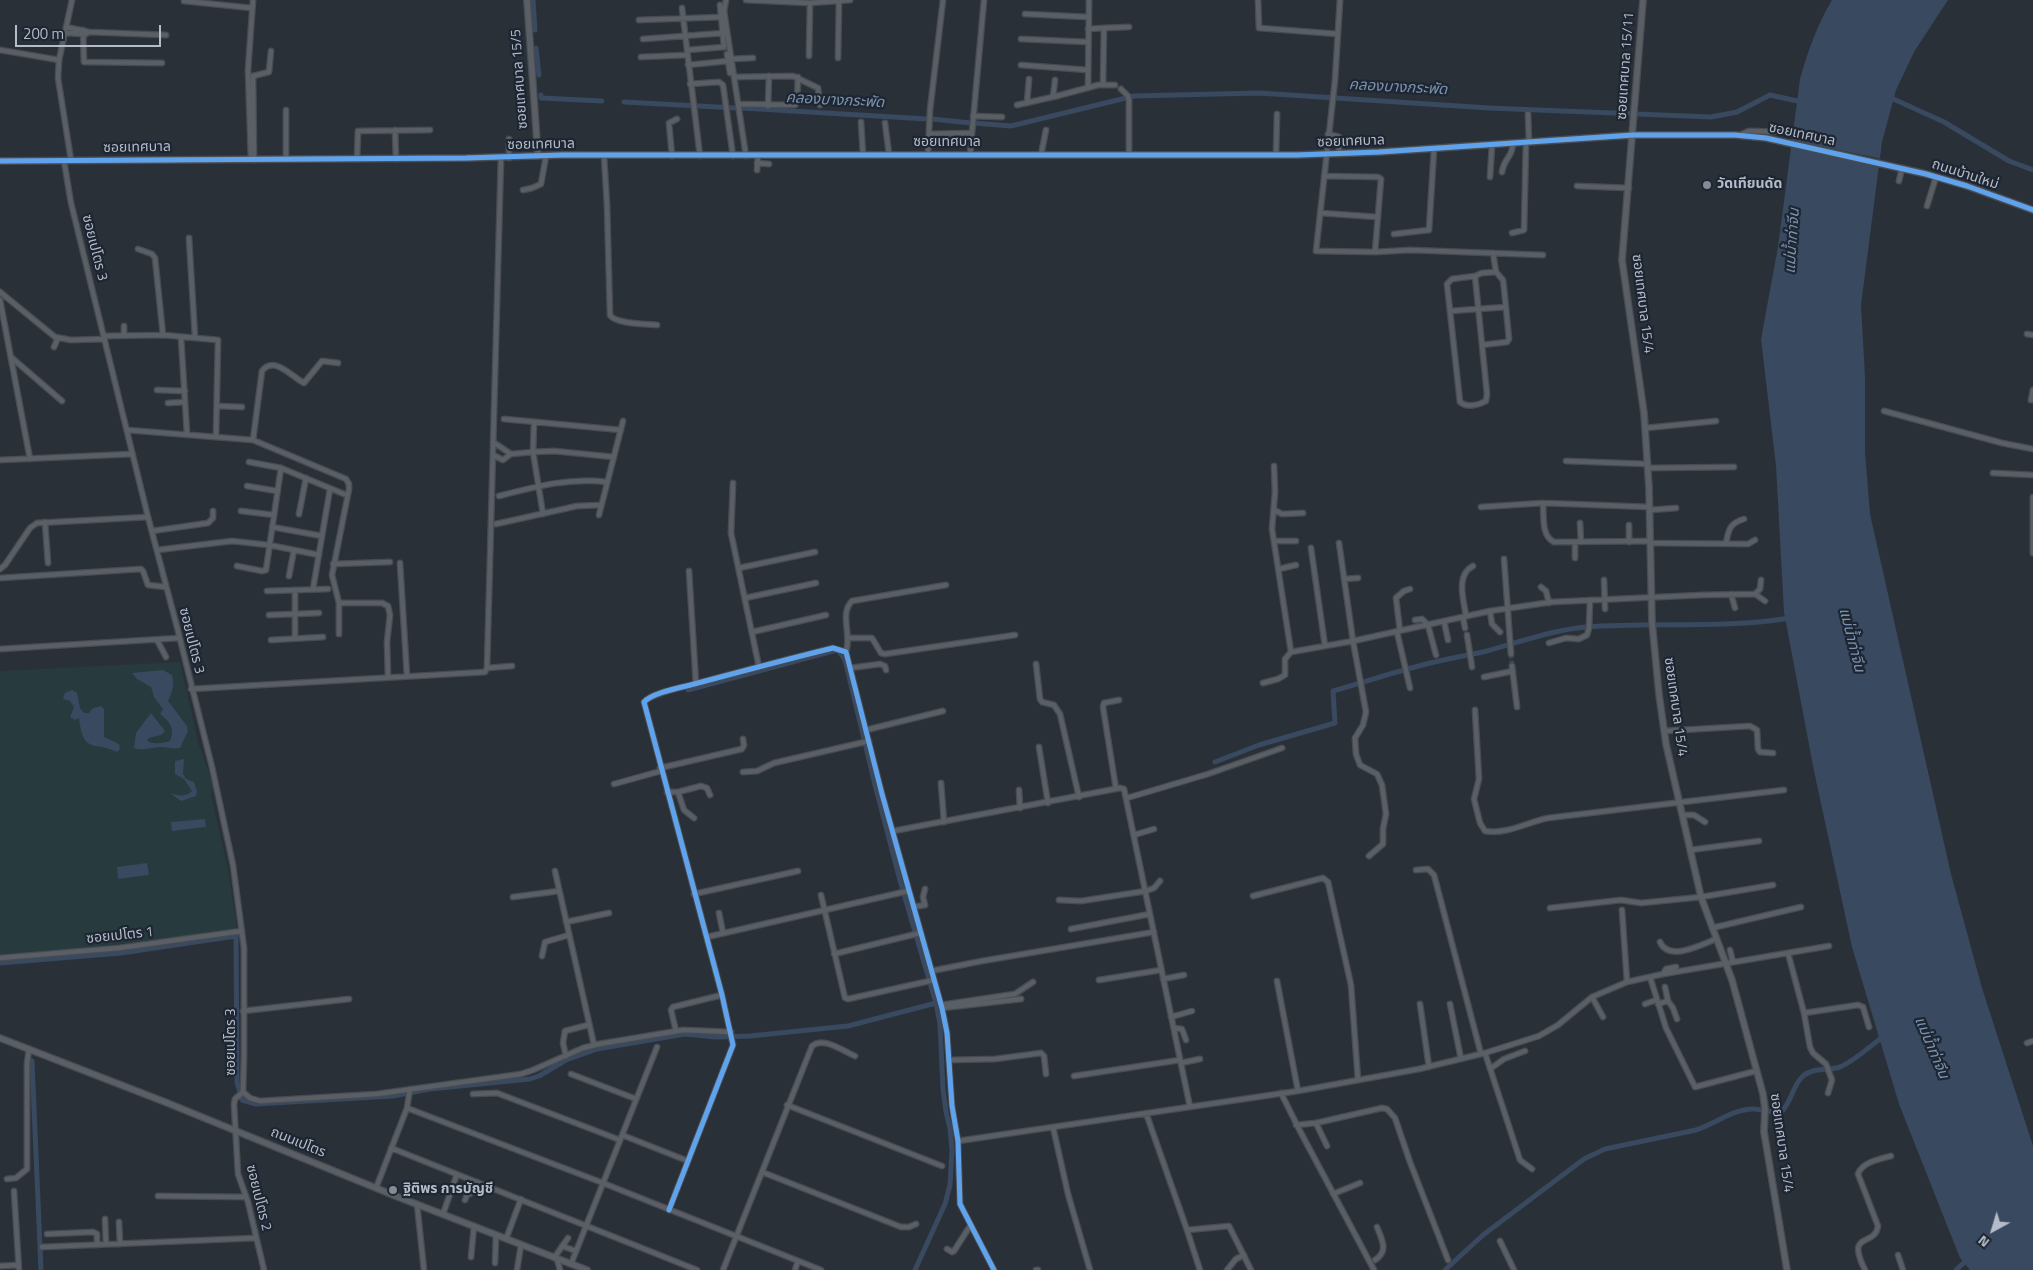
<!DOCTYPE html>
<html>
<head>
<meta charset="utf-8">
<style>
  body { margin:0 }
  #map { position:relative; width:2033px; height:1270px; overflow:hidden; background:#2a3037; font-family:"Titillium Web",sans-serif }
  canvas { display:block }
  .north { position:absolute; left:1968px; top:1205px; width:50px; height:50px; -webkit-text-stroke:4px #1d2632; paint-order:stroke; rotate:219deg; font-size:14px; font-weight:700; line-height:20px; text-align:center; color:#b4bcc8 }
  .north::after { content:''; display:block; margin:auto; width:18px; height:22px; background:#b4bcc8; clip-path:polygon(50% 0,100% 100%,50% 72%,0 100%) }
  .scale { position:absolute; left:15px; top:25px; width:146px; height:22px; box-sizing:border-box; border:2px solid #b4bcc8; border-top:0; padding-left:6px; font-size:15px; line-height:18px; white-space:nowrap; color:#b4bcc8; -webkit-text-stroke:4px #1d2632; paint-order:stroke }
</style>
</head>
<body>
<div id="map">
<canvas width="2033" height="1270"></canvas>
<div class="north">N</div>
<div class="scale">200 m</div>
</div>
<script>
const ctx = document.querySelector('canvas').getContext('2d');
ctx.lineJoin = 'round';
function paint(path, color) { ctx.fillStyle = color; ctx.fill(path, 'evenodd'); }
function trace(path, color, width, dash) { ctx.strokeStyle = color; ctx.lineWidth = width; ctx.lineCap = dash ? 'butt' : 'round'; ctx.setLineDash(dash || []); ctx.stroke(path); }
function drawText(font, color, halo, rows, align = 'center') {
  ctx.font = font + ' "Titillium Web","Noto Sans Thai",sans-serif'; ctx.lineWidth = 4.5; ctx.setLineDash([]); ctx.textBaseline = 'middle'; ctx.strokeStyle = halo; ctx.fillStyle = color; for (const [text, x, y, turn = 0] of rows) {
    ctx.save(); ctx.translate(x, y); ctx.rotate((+turn || 0) * Math.PI / 180); ctx.textAlign = isNaN(turn) ? turn : align; if (halo) ctx.strokeText(text, 0, 0); ctx.fillText(text, 0, 0); ctx.restore();
  }
}
const green = new Path2D(`
  M180,662L198,742L210,775L213,790L211,795L229,874L237,930L58,951L0,955V671Z`);
const water = new Path2D(`
  M1832,0H1948L1914,52L1896,90L1882,142L1861,305L1865,377V452L1870,514L1951,874L1982,988L2033,1146V1270H1970L1960,1258L1899,1104L1852,947L1814,771L1784,612L1776,466L1761,339L1778,247L1800,79C1808,51 1817,25 1832,0Z
  M163,670L172,675C175,685 172,692 168,701L187,726L188,731L180,748C174,749 169,748 163,747C154,746 143,752 134,748L136,733L151,713L165,731L161,735L149,738L147,741C154,745 164,743 170,741C175,728 170,722 160,714L163,709L154,697L151,687L137,679L132,673Z
  M72,690L77,693L80,708L84,713H89L93,708L101,706L104,709V737L119,744L120,749L117,752C93,741 83,754 79,718L75,720L70,717L74,707L70,701L63,699L65,693Z
  M184,759L183,774L186,779L194,782L197,792L196,796L181,801L170,793C178,796 186,797 192,791L184,779L175,774V761Z
  M205,819L206,827L172,831L171,822Z
  M147,863L149,875L118,879L117,867Z`);
const pier = new Path2D(`
  M1789,140L1883,159L1881,168L1827,153L1789,146Z`);
const canal = new Path2D(`
  M533,0L535,30
  M536,48L539,75
  M541,95V98L602,101
  M1889,97L1944,122L2009,161L2033,170
  M624,102L736,108
  M742,108L927,119
  M932,119L971,123
  M974,123L1011,126L1134,96L1259,93L1489,108L1711,117L1737,112L1770,95L1802,102
  M688,690L837,650L841,654L845,660L875,785L901,884L936,1003L940,1024L943,1089L946,1112L950,1128L952,1150L950,1185L945,1204L915,1270
  M1215,762L1259,745L1335,723L1333,691C1368,681 1403,669 1439,661C1455,657 1471,655 1487,651C1520,642 1552,630 1586,627C1655,622 1723,629 1790,618
  M0,963L121,953L236,936L237,1082L242,1100L256,1104L393,1096L430,1089L530,1079L539,1076L566,1060L597,1049L685,1034L716,1037L750,1036L848,1026L936,1003
  M32,1061L41,1270
  M1445,1270L1483,1235L1584,1159L1605,1149L1696,1130C1715,1124 1733,1109 1753,1109C1762,1109 1771,1113 1781,1112C1792,1102 1792,1086 1803,1076C1814,1067 1827,1071 1840,1067C1856,1060 1870,1046 1884,1036
  M1956,1270L1969,1258`);
const minorTunnel = new Path2D(`
  M1511,654L1512,666`);
const minor = new Path2D(`
  M726,0L724,11L746,156
  M746,0L810,3L850,0
  M1258,0L1259,28L1338,34
  M1340,0L1335,80L1316,251L1375,252L1410,250L1543,255
  M184,1L252,8
  M682,8L700,156
  M1025,14L1088,17
  M639,20L722,17
  M66,27L89,32L166,35
  M1104,28L1129,27
  M1088,29L1104,28L1103,84
  M83,30L84,62L162,63
  M65,33L86,34
  M643,39L724,33
  M1021,39L1088,42
  M0,50L59,60
  M687,50L724,47L720,5
  M727,54L730,73
  M809,56L810,3
  M641,57L687,55
  M838,58L839,1
  M731,59L753,58
  M688,65L728,61
  M1021,65L1088,70
  M734,77L793,76L818,88L820,105
  M690,84L719,82L723,85L733,156
  M1088,88L1089,0
  M1121,89L1128,96L1129,101V154
  M1053,97L1055,80
  M1027,103L1029,79
  M739,104L795,105L797,102L798,77
  M1017,105L1057,96L1098,85H1115
  M768,106L769,76
  M1528,114L1529,142
  M973,116L1002,117
  M861,122L863,155
  M885,123L889,154
  M395,130L396,159
  M929,134L972,133
  M1328,134L1339,137V154
  M1740,135L1749,131L1782,132
  M928,154L930,110L943,0
  M970,155L984,0
  M1041,155L1046,130
  M1276,155L1277,114
  M604,156L607,205L610,315C615,324 646,324 657,325
  M672,156L669,123L677,119
  M509,158V139
  M251,159L248,70L253,0
  M286,159V110
  M357,159L358,131L430,130
  M71,160L58,78L59,60L72,0
  M254,160L253,76L269,72L271,51
  M64,161L71,203L148,517L177,627L212,767L233,865L244,948V1055L243,1092L235,1099L234,1104L238,1174L248,1202L264,1270
  M757,163L769,164
  M757,170L758,156
  M1502,172C1504,158 1512,158 1513,144
  M1324,176L1378,177L1381,179L1375,252
  M1490,177L1492,145
  M1899,181L1902,168
  M1577,186L1629,188
  M523,190L532,188L541,184L546,156
  M1927,206L1936,177
  M1320,213L1378,217
  M1512,233L1524,230L1526,142
  M1394,234L1429,230L1434,149
  M189,238L195,337
  M138,249L152,254L155,258L163,335
  M1475,276L1452,279L1447,284L1460,402C1467,408 1479,405 1486,401L1487,394L1475,276L1482,273L1496,272
  M0,292L55,337L71,340L105,339
  M0,300L30,459
  M1450,311L1506,307
  M124,326V336
  M2027,334L2033,335
  M105,336L163,335L218,340L216,437
  M181,337L187,434
  M1482,345L1507,342L1509,339L1504,288L1503,280L1496,272L1493,253
  M54,347L58,338
  M12,358L62,401
  M157,390L185,391
  M2031,400L2033,390
  M168,403L185,402
  M217,406L242,407
  M1884,411L2002,443L2033,449
  M504,419L621,430
  M534,423L533,452L543,514
  M1646,428L1716,421
  M127,430L253,440L346,479L349,484V489L332,575L339,603V634
  M253,440L262,371C274,355 292,377 304,383L322,361L338,363
  M493,442L511,454
  M493,455L503,460L511,454L533,452L554,451L614,457
  M0,460L132,454
  M1566,461L1648,464
  M1274,466L1275,492L1272,529L1291,652
  M281,468L344,494
  M1648,468L1734,467
  M1993,473L2033,475
  M733,483L731,533L759,667
  M247,486L277,491
  M499,496C534,487 570,477 607,482
  M2033,497V553
  M1543,503C1544,516 1541,536 1554,542L1650,541
  M1481,507L1543,503L1650,507
  M1274,510L1282,514L1303,513
  M1650,510L1676,508
  M241,511L274,515
  M299,514L306,478
  M599,515L623,421
  M45,522L48,563
  M1580,523L1581,542
  M496,524L577,506L601,505
  M272,527L322,536
  M152,531L208,523L213,518V511
  M1274,541H1296
  M1629,542V525
  M1339,543L1353,641L1366,712L1363,725L1355,738L1356,754L1360,765L1377,774L1382,785L1386,814L1383,829V844L1369,856
  M1650,543L1748,544L1755,540
  M1726,544C1728,530 1730,523 1744,519
  M1311,548L1325,646
  M157,550L232,541L269,545L319,555
  M1575,558V542
  M1504,559L1511,654
  M400,563L407,676
  M333,564L390,562
  M237,566L262,571L266,570L281,468L249,462
  M739,568L815,552
  M0,569L5,565L30,528L37,523L148,517
  M1279,569L1296,565
  M689,571L696,684
  M289,576L294,550
  M0,578L141,569L143,571L148,585L166,587
  M1344,579L1358,578
  M1604,580L1605,609
  M1541,587L1546,591L1549,603
  M313,589L330,489
  M295,590V638
  M267,591L328,589
  M1731,594L1735,608
  M1755,594L1760,589L1761,580
  M745,598L816,583
  M339,603H382L388,606L390,615L387,642L388,677
  M1490,611L1492,624L1500,632
  M269,615L319,613
  M1466,616C1464,601 1455,575 1473,566
  M1463,617L1465,628
  M1415,620L1422,619L1428,625L1436,655
  M1444,621L1448,640
  M1400,631L1396,598L1404,591L1410,589
  M752,632L826,615
  M1397,632L1410,688
  M1467,635L1472,667
  M849,638H872L881,653L885,654L1015,635
  M157,640L166,657
  M271,640L323,637
  M1549,643L1566,638L1579,639L1587,635L1589,628L1590,600
  M0,649L179,638
  M846,652C852,634 839,614 852,601L946,585
  M1036,664L1040,699L1042,702L1054,705L1060,714L1079,797
  M1512,666L1517,707
  M487,668L501,157
  M850,668L880,664L885,666L886,670
  M1484,677L1513,671
  M1263,683L1278,679L1285,675V659L1291,652L1353,641L1490,611L1552,602L1702,595L1755,594L1765,601
  M191,689L485,672L487,668L512,666
  M1475,710L1479,779L1474,799L1480,823L1485,831C1506,835 1528,822 1548,818L1784,790
  M866,730L943,711
  M1664,731L1750,726L1757,730L1758,749L1760,752L1773,753
  M1039,747L1048,803
  M660,768L742,749L744,745L743,739
  M743,772L757,771L774,763L869,741
  M941,783L944,822
  M614,784L661,771
  M1116,789L1103,707L1104,703L1119,700
  M1019,790L1020,808
  M667,792H678L684,810L694,818
  M678,792L701,786L707,788L710,795
  M1127,798L1208,774L1282,748
  M1682,815H1694L1705,822
  M893,831L1120,788L1124,789L1190,1107
  M1134,835L1154,829
  M1690,850L1759,841
  M1416,870L1428,869L1434,875L1481,1054
  M555,871L594,1045
  M694,894L798,871
  M821,895L845,998L848,999L934,980
  M1253,896L1319,879L1323,878L1328,882L1351,985L1358,1080
  M513,897L559,891
  M1059,900L1081,901L1146,891L1154,888L1160,881
  M913,907L925,905L923,897L925,889
  M1550,908L1621,900L1641,903L1701,897L1773,885
  M1622,910L1627,982
  M719,913L723,933
  M566,922L609,913
  M1712,928L1801,907
  M1071,929L1150,914
  M707,937L908,891
  M1660,942C1669,962 1701,945 1716,939
  M1730,950L1733,962
  M1788,953L1804,1013L1810,1047L1813,1053L1826,1064L1832,1080L1828,1093
  M834,954L920,933
  M542,956L545,942L569,935
  M0,958L119,948L242,931
  M931,971L982,961L1154,932
  M1663,974L1666,969L1676,967
  M1650,977L1666,1028L1695,1087L1756,1071
  M1163,979L1184,975
  M1099,980L1161,970
  M1277,981L1298,1091
  M1665,987L1668,1001
  M1592,997L1603,1017
  M1420,1004L1429,1067
  M1450,1004L1461,1059
  M1645,1004L1656,1000
  M1658,1004L1668,1001L1673,1008L1677,1019
  M941,1005L1015,994L1033,982
  M942,1008L1021,999
  M243,1011L349,999
  M1804,1013L1858,1005L1863,1007L1869,1027
  M1171,1017L1192,1011
  M1174,1028L1182,1029L1186,1040
  M676,1031L671,1010L673,1007L722,995
  M2027,1043L2033,1041
  M1485,1053L1520,1160L1532,1169
  M566,1056L563,1043L565,1031L588,1025
  M949,1060L995,1059L1041,1053L1044,1056L1046,1074
  M1181,1063L1200,1059
  M1490,1069L1504,1059L1525,1051
  M571,1074L636,1099
  M1074,1076L1180,1060
  M243,1092L250,1098L260,1101L377,1094L521,1074L533,1070L583,1048L599,1044L683,1030L731,1032
  M1281,1093L1300,1131L1374,1270
  M473,1094L497,1093L620,1140
  M787,1105L942,1166
  M407,1108L603,1183L821,1270
  M1146,1113L1187,1230L1229,1226L1251,1270
  M1316,1123L1327,1146
  M1296,1125L1316,1123L1382,1108L1387,1109L1395,1118L1410,1162L1448,1260
  M1053,1127L1068,1194L1090,1270
  M622,1135L688,1161
  M958,1141L1298,1091L1419,1069L1485,1053L1539,1036L1558,1025L1592,997L1627,982L1663,974L1829,946
  M391,1148L697,1270
  M762,1172L901,1227H909L916,1224
  M7,1179L16,1178L27,1169V1064L29,1049
  M376,1188L407,1108L410,1089
  M14,1191L19,1270
  M1333,1194L1360,1183
  M158,1196L246,1197
  M465,1200L467,1195L475,1191L477,1182
  M417,1204L424,1270
  M669,1210L733,1045L722,995L644,702C653,692 685,687 698,683C743,671 788,659 833,648L846,652L882,794L942,1008L947,1033L952,1106L958,1141L960,1204L994,1270
  M443,1214L457,1174
  M105,1219L106,1244
  M119,1222L120,1244
  M1187,1230L1200,1270
  M47,1234L93,1232L97,1234V1245
  M506,1239L521,1199
  M1500,1241L1514,1270
  M562,1246L576,1251
  M42,1247L256,1238
  M947,1249L952,1252L954,1251L970,1226
  M1898,1255L1903,1270
  M471,1257L474,1226
  M554,1258L568,1238
  M557,1259L560,1270
  M1375,1260C1389,1251 1382,1240 1377,1227
  M495,1263L496,1235
  M571,1264L657,1047
  M0,1266L18,1265
  M517,1270L521,1245
  M723,1270L812,1046C823,1036 843,1051 855,1056
  M795,1270L798,1261
  M1036,1270H1038
  M1227,1270L1236,1259L1244,1255
  M1865,1270C1845,1230 1875,1248 1878,1226L1858,1174C1862,1162 1880,1159 1891,1156`);
const tertiary = new Path2D(`
  M527,0L538,156
  M1643,0L1622,260L1644,413L1649,488L1652,622L1659,694L1666,744L1701,897L1732,980L1763,1094L1765,1109L1764,1132L1787,1270
  M0,161L466,158L562,155H1297L1379,152L1633,135H1735L1766,138L1926,174L1967,186L2033,210
  M0,1038L165,1102L398,1197L587,1270`);
const cycleway = new Path2D(`
  M0,161L466,158L562,155H1297L1379,152L1633,135H1735L1766,138L1926,174L1967,186L2033,210
  M669,1210L733,1045L722,995L644,702C653,692 685,687 698,683C743,671 788,659 833,648L846,652L882,794L942,1008L947,1033L952,1106L958,1141L960,1204L994,1270`);
const markers = [
  [1707,185,5,"#848b95"],
  [393,1190,5,"#848b95"]
];
const streetNames = [
  ["ซอยเทศบาล 15/11",1626,66,-86],
  ["ซอยเทศบาล 15/5",520,79,-94],
  ["ซอยเทศบาล",1802,135,12],
  ["ซอยเทศบาล",1351,142,-2],
  ["ซอยเทศบาล",947,143],
  ["ซอยเทศบาล",541,145,-1],
  ["ซอยเทศบาล",137,148,-1],
  ["ถนนบ้านใหม่",1965,175,18],
  ["ซอยเปโตร 3",94,248,76],
  ["ซอยเทศบาล 15/4",1642,304,83],
  ["ซอยเปโตร 3",191,641,76],
  ["ซอยเทศบาล 15/4",1675,707,82],
  ["ซอยเปโตร 1",120,936,-6],
  ["ซอยเปโตร 3",232,1042,-90],
  ["ถนนเปโตร",298,1143,22],
  ["ซอยเทศบาล 15/4",1781,1143,82],
  ["ซอยเปโตร 2",258,1198,76]
];
const poiNames = [
  ["วัดเทียนดัด",1717,185],
  ["ฐิติพร การบัญชี",403,1190]
];
const waterNames = [
  ["คลองบางกระพัด",1398,88,3],
  ["คลองบางกระพัด",835,101,3],
  ["แม่น้ำท่าจีน",1793,241,-86],
  ["แม่น้ำท่าจีน",1851,640,76],
  ["แม่น้ำท่าจีน",1931,1048,67]
];
paint(green, '#273a3d');
paint(water, '#384960');
paint(pier, '#2a3037');
trace(canal, '#384960', 5);
trace(minorTunnel, '#3f454d', 4.5, [4.5, 2]);
trace(minor, '#484c52', 7);
trace(tertiary, '#484c52', 8);
trace(minor, '#5a5e65', 4.5);
trace(tertiary, '#5a5e65', 5.5);
trace(cycleway, '#60a3ed', 5);
for (const [x, y, r, color] of markers) { const dot = new Path2D(); dot.arc(x, y, r, 0, 2 * Math.PI); ctx.fillStyle = color; ctx.fill(dot); trace(dot, '#1d2632', 2); }
drawText('14px', '#b4bcc8', '#1d2632', streetNames);
drawText('bold 14px', '#b4bcc8', '#1d2632', poiNames, 'left');
drawText('italic 15px', '#7c93af', '#1d2632', waterNames);
</script>
</body>
</html>
